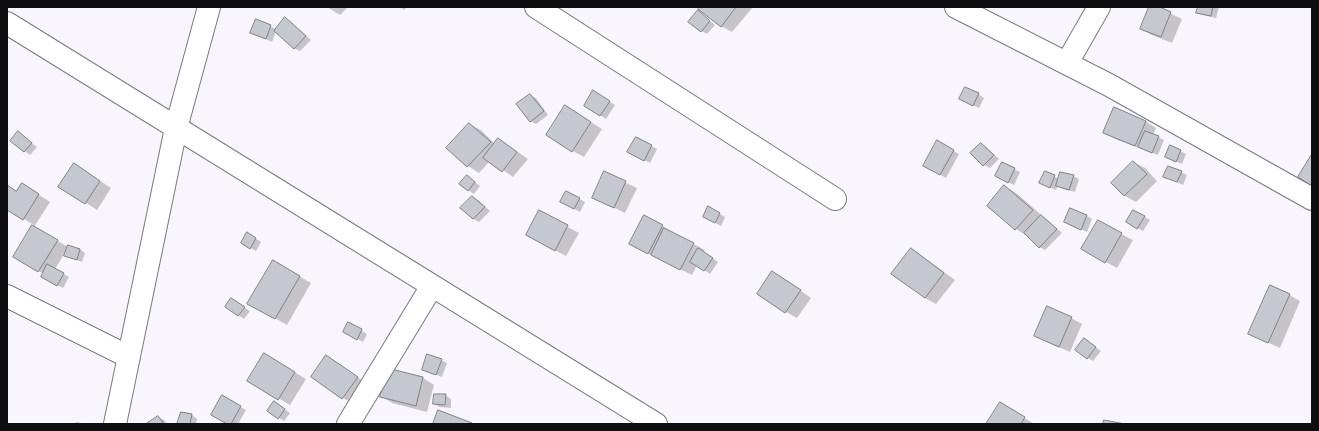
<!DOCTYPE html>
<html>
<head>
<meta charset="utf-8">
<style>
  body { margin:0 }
  #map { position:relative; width:1319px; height:431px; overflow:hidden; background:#f8f6fc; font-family:"IBM Plex Sans",sans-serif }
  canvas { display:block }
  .frame { position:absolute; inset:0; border:8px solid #0e0d0f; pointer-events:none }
</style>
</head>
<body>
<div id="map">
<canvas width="1319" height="431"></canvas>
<div class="frame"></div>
</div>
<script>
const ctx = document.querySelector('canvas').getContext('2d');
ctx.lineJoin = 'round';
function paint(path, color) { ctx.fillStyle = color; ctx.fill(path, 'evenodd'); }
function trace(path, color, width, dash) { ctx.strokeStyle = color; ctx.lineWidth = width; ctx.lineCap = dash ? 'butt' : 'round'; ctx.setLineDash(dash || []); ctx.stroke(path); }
const shadow = new Path2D(`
  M327,7H348L340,15Z
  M400,7H407L404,10Z
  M701,7H753L732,32L721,26Z
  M1150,7H1157L1182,19L1172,43L1152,35L1141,29Z
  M1199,7H1219L1216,18L1203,15L1198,12Z
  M698,12L715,25L707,34L702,31Z
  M286,19L291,22L311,40L300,51L294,48L276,31L272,42L252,33L256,20L276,29Z
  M978,94L984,98L979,108L966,102Z
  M530,95L536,98L548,115L536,124L530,121Z
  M599,95L615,105L606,119L585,105Z
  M576,113L602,129L584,157L573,151Z
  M1145,121L1156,128L1153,135L1164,140L1158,155L1115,139L1104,132Z
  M469,124L481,130L495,144L499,139L528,159L513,177L490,161L479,173L468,166L447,148Z
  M18,133L37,147L30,155L12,141Z
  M636,138L657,149L650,163L629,152Z
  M938,142L959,154L946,178L924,165Z
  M981,144L986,147L999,159L990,168L984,165Z
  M1170,146L1186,154L1182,164L1172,160Z
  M1133,162L1145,168L1157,181L1136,202L1125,196L1112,183Z
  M1014,169L1020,172L1014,185L1002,179Z
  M85,171L111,188L97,210L60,186Z
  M1045,172L1059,179L1073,176L1079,179L1075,192L1063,189L1058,186L1056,190L1040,183Z
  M1181,172L1187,175L1183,185L1170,179Z
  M605,173L637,188L625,213L593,197Z
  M467,176L480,186L474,194L468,190Z
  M7,186L17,192L33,191L50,202L34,227L68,247L80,249L85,253L82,262L66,256V251L55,269L69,277L63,288L42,277L44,274L15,257L34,225L7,209Z
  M1004,186L1016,193L1062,233L1045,250L1039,247L1028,235L1027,236L1016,229L988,205Z
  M566,192L585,202L580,212L567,205Z
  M472,197L478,200L490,211L479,222L473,219L462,208Z
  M709,208L725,217L721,226L704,217Z
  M1134,211L1150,220L1143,231L1128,222Z
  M539,212L579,233L566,256L538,241Z
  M1087,216L1092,219L1087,232L1065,222Z
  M662,226L673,232V233L705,250L704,252L718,262L710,274L697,265L692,275L641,250Z
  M248,234L261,242L256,251L242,243Z
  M1121,234L1133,240L1117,268L1082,249Z
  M911,249L922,256L955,280L936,304L925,298Z
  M273,261L311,283L287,325L249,303Z
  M784,279L811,298L797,318L786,312Z
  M1289,295L1300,301L1280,348L1249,334Z
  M237,303L250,311L244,319L226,307Z
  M1071,318L1082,324L1070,352L1047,342L1036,336Z
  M349,323L367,334L363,342L344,331Z
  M1090,343L1101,351L1093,361L1088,358Z
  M264,354L306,379L290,405L248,380Z
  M326,356L368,384L354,405L312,377Z
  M441,360L447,363L442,377L423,369Z
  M388,369L423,378L434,385L427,412L392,403L381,396Z
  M445,395L451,399V408L440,407L434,404Z
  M223,397L246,410L238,424H229Z
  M280,406L290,413L284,421L268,411Z
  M1012,410L1034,424H988Z
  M192,415L197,419L196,424H180Z
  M158,417L164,420L167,424H148Z
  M76,422L86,424H76Z`);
const building = new Path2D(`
  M700,7H736L721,27L698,9Z
  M1149,7H1160L1171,12L1161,37L1140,29Z
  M1198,7H1213L1211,16L1196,13Z
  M698,10L710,21L701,32L688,22Z
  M285,17L306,36L294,49L274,31Z
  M256,19L271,25L266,39L250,33Z
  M965,87L979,93L973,106L959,99Z
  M593,90L610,101L600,116L584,106Z
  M530,94L544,111L530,122L516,104Z
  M565,105L591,122L572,152L546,135Z
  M1114,107L1146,121L1135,146L1103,133Z
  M469,123L491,142L467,167L446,148Z
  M18,131L32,143L24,152L10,141Z
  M1145,131L1159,136L1152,153L1138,147Z
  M636,137L652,145L644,161L627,152Z
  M498,138L517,152L502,172L483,158Z
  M937,140L954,150L940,175L923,166Z
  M981,143L994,155L983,166L970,153Z
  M1170,145L1181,150L1176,162L1165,157Z
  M1312,154V186L1298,177Z
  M1133,161L1147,174L1124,196L1111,183Z
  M1002,162L1015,168L1008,183L995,176Z
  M74,163L100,181L85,204L58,187Z
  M1168,166L1182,171L1177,182L1163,177Z
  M604,171L626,181L614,208L592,198Z
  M1045,171L1055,175L1050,188L1039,183Z
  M1060,172L1074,175L1069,190L1056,186Z
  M467,175L475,182L468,191L459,184Z
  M22,183L39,194L23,220L7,210V185L16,191Z
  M1004,185L1033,210L1015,230L987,206Z
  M566,191L580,198L574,209L560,202Z
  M472,196L485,207L473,219L460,208Z
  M708,206L720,213L715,223L703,217Z
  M1070,208L1087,215L1081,230L1064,222Z
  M539,210L568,225L555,251L526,235Z
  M1133,210L1145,216L1137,229L1126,222Z
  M644,215L663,225L648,254L629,244Z
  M1041,215L1057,229L1039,248L1024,233Z
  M1098,220L1122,233L1105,263L1081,249Z
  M32,225L58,240L38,272L13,257Z
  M664,228L694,243L680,270L651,255Z
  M247,232L256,238L250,249L241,243Z
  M68,245L80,249L77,260L64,256Z
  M698,248L713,258L704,271L690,262Z
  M911,248L944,273L925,298L891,274Z
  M273,260L300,276L275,319L247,304Z
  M47,264L64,273L57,286L41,277Z
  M772,271L801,290L785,313L757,294Z
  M1270,285L1290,294L1268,343L1248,334Z
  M231,298L245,307L238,316L225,307Z
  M1047,306L1072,317L1059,347L1034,336Z
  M348,322L362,329L357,340L343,332Z
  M1084,338L1096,347L1087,359L1075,350Z
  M264,353L295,372L278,400L247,381Z
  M427,354L442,359L436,375L422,370Z
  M326,355L358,377L342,399L311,377Z
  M387,368L423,377L416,406L380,397Z
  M434,394H446L445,405L433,404Z
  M222,395L241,406L231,424H227L211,415Z
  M274,401L285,409L278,419L267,411Z
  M1000,402L1025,417L1021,424H986Z
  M438,410L472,423V424H433Z
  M181,412L192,414L190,424H177Z
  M158,416L164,424H146Z
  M1104,420L1125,424H1103Z`);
const minor = new Path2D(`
  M536,7L835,199
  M956,7L1109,85L1312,199
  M7,23L656,424
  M1067,63L1099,7
  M7,296L129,357
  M115,424L176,128L209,7
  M348,424L432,286`);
paint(shadow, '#0003');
paint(building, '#c6c8cf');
trace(building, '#7e8186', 1);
trace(minor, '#7b797f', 24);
trace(minor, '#fff', 22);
</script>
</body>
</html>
